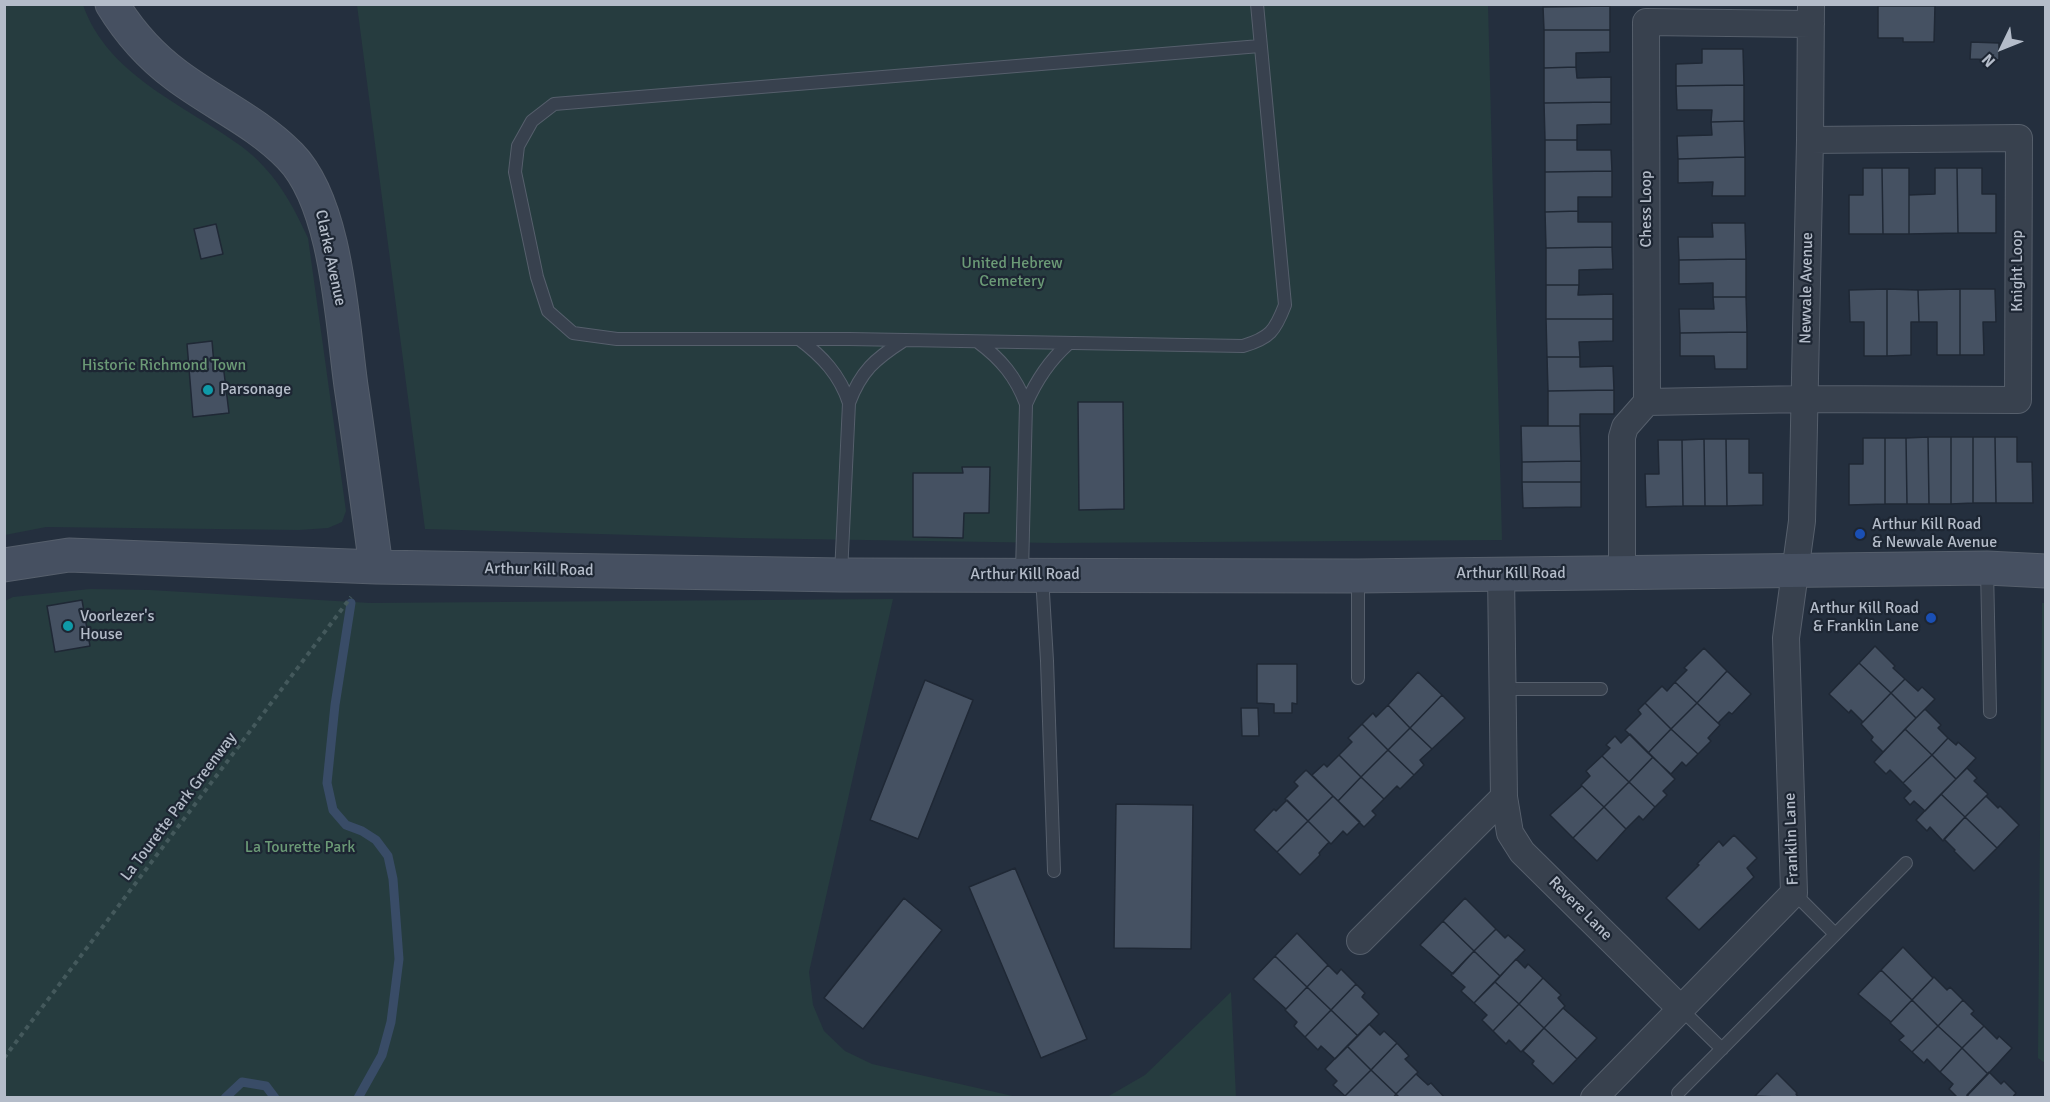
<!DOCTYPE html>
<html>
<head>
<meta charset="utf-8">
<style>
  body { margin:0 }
  #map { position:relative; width:2050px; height:1102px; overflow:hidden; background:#242f3e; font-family:Signika,sans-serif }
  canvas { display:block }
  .frame { position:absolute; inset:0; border:6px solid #b4bcc9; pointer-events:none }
  .north { position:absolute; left:1972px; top:18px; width:60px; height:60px; -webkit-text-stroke:4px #1d2633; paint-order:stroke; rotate:227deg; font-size:16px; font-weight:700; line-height:24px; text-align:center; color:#b4bcc9 }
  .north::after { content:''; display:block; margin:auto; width:21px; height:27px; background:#b4bcc9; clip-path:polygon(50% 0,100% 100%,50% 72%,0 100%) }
</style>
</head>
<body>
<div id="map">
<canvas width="2050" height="1102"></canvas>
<div class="frame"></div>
<div class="north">N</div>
</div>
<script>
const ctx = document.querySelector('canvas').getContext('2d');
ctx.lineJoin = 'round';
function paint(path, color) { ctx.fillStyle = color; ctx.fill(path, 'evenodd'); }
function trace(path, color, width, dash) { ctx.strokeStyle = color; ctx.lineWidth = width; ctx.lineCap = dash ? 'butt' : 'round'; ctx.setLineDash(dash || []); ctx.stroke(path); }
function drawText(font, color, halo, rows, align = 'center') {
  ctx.font = font + ' Signika,sans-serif'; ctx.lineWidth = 4.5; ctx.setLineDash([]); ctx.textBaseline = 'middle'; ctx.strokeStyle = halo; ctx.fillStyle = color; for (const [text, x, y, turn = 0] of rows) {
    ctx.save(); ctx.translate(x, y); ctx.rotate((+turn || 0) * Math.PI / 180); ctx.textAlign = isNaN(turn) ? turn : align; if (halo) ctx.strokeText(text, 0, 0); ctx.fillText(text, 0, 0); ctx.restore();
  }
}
const green = new Path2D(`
  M5,5H83C108,76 185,105 241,146C274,171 291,201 308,238L346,511L342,522L328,528L299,530L46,527L5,535Z
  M357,5H1488L1502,540L1054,543L739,538L425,529Z
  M90,589L150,590L370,603L893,599L809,972L813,1005L824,1031L845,1051L872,1064L1017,1097L5,1098V601L13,597Z
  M2042,603H2046L2045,1063L2038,1058Z
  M1231,992L1236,1097H1107L1145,1075Z`);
const stream = new Path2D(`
  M351,603L335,705L327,783L333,810L346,825L362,831L376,840L388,856L393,879L399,959L391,1022L382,1055L358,1098
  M225,1098L242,1082L266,1086L275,1098`);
const building = new Path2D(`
  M1610,6V30H1544L1543,7Z
  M1878,6H1935L1934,42H1903V38H1878Z
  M1544,30H1610V52L1576,53V67L1544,68Z
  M1971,42L1999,43V60L1970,59Z
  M1702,49H1743L1744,85L1676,86V64L1702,63Z
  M1576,67L1577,78L1611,77V102L1544,103V68Z
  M1744,85V121L1711,122L1712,110H1677L1676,86Z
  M1611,102V124L1577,125V140H1545L1544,103Z
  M1744,121L1745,157L1678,159L1677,136L1712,135L1711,122Z
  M1545,140H1577V150H1611L1612,171L1545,172Z
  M1745,157V196H1712L1713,182L1678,183V159Z
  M1863,168H1882L1883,234H1849V195H1863Z
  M1882,168H1909V234H1883Z
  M1935,168H1957L1958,233L1909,234V195L1935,194Z
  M1957,168H1982V194H1996V233H1958Z
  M1612,171V197H1578V211L1545,212V172Z
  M1578,211V222H1612V247L1546,248L1545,212Z
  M1712,223H1745L1746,259L1679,260L1678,237H1713Z
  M216,224L223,254L201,259L194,229Z
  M1612,247L1613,269L1579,270V285H1546V248Z
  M1746,259V297H1713V283L1679,284V260Z
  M1546,285H1579L1578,295L1613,294V319H1546Z
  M1887,289V356H1864V322H1850L1849,290Z
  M1887,289L1918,290L1919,322H1911V355L1887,356Z
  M1960,289V355H1937V322H1919L1918,290Z
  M1960,289H1995L1996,322H1983L1984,355H1960Z
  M1713,297H1746L1747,332L1680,333L1679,309H1714Z
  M1546,319H1613V341L1579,342L1580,357H1547Z
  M1747,332V369H1715L1714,356H1680V333Z
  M212,341L214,365L223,364L229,413L193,417L187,344Z
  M1547,357H1580V367L1613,366L1614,390L1548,391Z
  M1614,390V414H1580V426H1548V391Z
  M1078,402H1123L1124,509L1079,510Z
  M1521,426H1580L1581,461L1522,462Z
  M1928,437L1929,504H1907L1906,438Z
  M1928,437H1951V504H1929Z
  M1951,437H1973V503L1951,504Z
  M1973,437H1995L1996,503H1973Z
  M1995,437H2017V462H2032L2033,503H1996Z
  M1863,438H1885V504L1849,505V464H1863Z
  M1885,438H1906L1907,504H1885Z
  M1704,439H1726L1727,506H1705Z
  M1704,439L1705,506H1683L1682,440Z
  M1726,439H1749V473H1763V505L1727,506Z
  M1658,440H1682L1683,506L1646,507L1645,474H1659Z
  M1581,461V482H1522V462Z
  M962,467H990L989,513H964L963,538L913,537V473H963Z
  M1522,482H1581V507L1523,508Z
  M82,600L90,646L55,652L47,606Z
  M1875,646L1895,666L1893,668L1905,679L1891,693L1859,663Z
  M1704,648L1727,671L1697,703L1675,682L1687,670L1684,668Z
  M1859,663L1891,693L1863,722L1851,710L1849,713L1829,694Z
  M1257,664H1297V704L1292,703V713H1274V704L1257,703Z
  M1727,671L1751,694L1732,714L1729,712L1718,723L1697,703Z
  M1418,672L1442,695L1410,728L1388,705Z
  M1905,679L1918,691L1922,687L1935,699L1916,718L1891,693Z
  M925,680L973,700L918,839L870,820Z
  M1675,682L1697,703L1671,729L1645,703L1662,686L1667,691Z
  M1891,693L1916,718L1883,752L1871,740L1873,737L1861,724Z
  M1442,695L1465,718L1432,749L1410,728Z
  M1645,703L1671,729L1648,753L1625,730L1641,714L1638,710Z
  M1697,703L1720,725L1708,738L1711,741L1698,754L1671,729Z
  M1388,705L1410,728L1388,750L1362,724L1373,713L1376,717Z
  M1241,708H1258L1259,736H1242Z
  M1925,709L1941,725L1938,728L1948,738L1932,755L1905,729Z
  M1362,724L1388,750L1361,777L1339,755L1352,742L1348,738Z
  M1410,728L1432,749L1420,760L1424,765L1414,775L1388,750Z
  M1671,729L1698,754L1686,766L1682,762L1671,774L1648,753Z
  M1905,729L1932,755L1903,783L1890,770L1886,774L1874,762Z
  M1630,734L1653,757L1629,782L1602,756L1610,748L1606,745L1615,736L1621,743Z
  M1948,738L1956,745L1958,742L1976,758L1956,779L1932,755Z
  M1388,750L1414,775L1400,789L1397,786L1384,799L1361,777Z
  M1339,755L1361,777L1338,801L1312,775L1324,764L1327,767Z
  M1932,755L1956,779L1925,811L1914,801L1910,805L1904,798L1911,791L1903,783Z
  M1602,756L1629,782L1604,807L1581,785L1590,776L1586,771Z
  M1653,757L1675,779L1663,791L1667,795L1655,807L1629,782Z
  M1967,768L1977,778L1974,781L1988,794L1965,817L1941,794Z
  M1306,770L1333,796L1308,821L1285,799L1298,786L1294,782Z
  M1361,777L1384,799L1372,811L1376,815L1364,827L1338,801Z
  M1629,782L1655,807L1643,820L1639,816L1626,829L1604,807Z
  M1582,786L1604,807L1573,838L1550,815Z
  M1941,794L1965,817L1943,841L1930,827L1927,831L1916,820Z
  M1333,796L1360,822L1347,835L1343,831L1331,844L1308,821Z
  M1986,796L1998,808L2000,806L2019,825L1997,848L1965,817Z
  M1287,800L1308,821L1277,852L1254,830L1274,809L1276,811Z
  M1116,804L1193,805L1191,949L1114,948Z
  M1604,807L1626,829L1597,861L1573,838Z
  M1965,817L1997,848L1974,871L1954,851L1955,850L1944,839Z
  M1308,821L1329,842L1319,853L1320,855L1300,875L1277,852Z
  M1734,835L1757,858L1747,868L1754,877L1699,930L1666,898L1699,865L1697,864L1719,841L1723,846Z
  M1015,868L1087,1039L1041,1058L969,887Z
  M904,898L942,930L863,1029L824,998Z
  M1465,898L1496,929L1474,951L1443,921Z
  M1443,921L1474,951L1453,974L1420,945Z
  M1496,929L1505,938L1508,935L1525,950L1500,976L1474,951Z
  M1297,933L1328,965L1307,987L1275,956Z
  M1903,947L1933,978L1912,1000L1881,970Z
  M1474,951L1500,976L1474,1003L1461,991L1465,987L1451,975Z
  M1275,956L1307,987L1286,1009L1253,979Z
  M1516,959L1525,968L1528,964L1543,978L1519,1004L1495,982Z
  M1328,965L1337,974L1341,969L1356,984L1331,1010L1307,987Z
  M1881,970L1912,1000L1891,1022L1858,994Z
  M1934,977L1947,990L1950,987L1963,1000L1938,1026L1912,1000Z
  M1543,978L1561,995L1558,998L1565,1006L1544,1028L1519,1004Z
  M1495,982L1519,1004L1493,1031L1482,1020L1487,1015L1474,1003Z
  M1356,984L1365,993L1362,997L1379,1014L1358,1036L1331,1010Z
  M1307,987L1331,1010L1305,1037L1294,1026L1297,1022L1285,1010Z
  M1912,1000L1938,1026L1912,1052L1899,1040L1904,1036L1890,1023Z
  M1963,1000L1974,1011L1971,1014L1984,1026L1962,1048L1938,1026Z
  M1519,1004L1544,1028L1521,1052L1509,1040L1506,1044L1493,1031Z
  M1563,1008L1597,1038L1577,1059L1544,1028Z
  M1331,1010L1358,1036L1335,1059L1321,1046L1318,1050L1305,1037Z
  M1369,1024L1380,1035L1384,1031L1397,1043L1371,1070L1347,1046Z
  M1938,1026L1962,1048L1940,1072L1927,1059L1924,1063L1912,1052Z
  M1984,1026L1997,1039L1999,1036L2012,1048L1988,1074L1962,1048Z
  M1544,1028L1577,1059L1553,1084L1532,1064L1534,1061L1523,1051Z
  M1397,1043L1409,1056L1405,1059L1418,1072L1396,1094L1371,1070Z
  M1347,1046L1371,1070L1345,1096L1333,1085L1337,1081L1325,1069Z
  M1962,1048L1988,1074L1965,1098H1958L1949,1089L1953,1084L1940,1072Z
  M1371,1070L1396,1094L1393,1098H1346L1345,1096Z
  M1989,1072L2001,1084L2004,1081L2016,1093L2012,1098H1970L1967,1095Z
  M1777,1073L1797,1093L1796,1094L1799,1098L1755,1096Z
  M1416,1074L1428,1085L1431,1083L1445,1098H1400L1396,1094Z`);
const path = new Path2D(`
  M4,1058L351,597`);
const lane = new Path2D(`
  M1257,4L1285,305C1275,331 1270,338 1243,346L849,339H617L573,333L548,311L537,277L515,172L518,146L532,121L554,104L1260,46
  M799,339C822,356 840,375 849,403
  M978,342C1001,359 1016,377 1026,404
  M1987,569L1990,712
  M1022,573L1026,404C1036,381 1049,361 1068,344
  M841,574L849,403C861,371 875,359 903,341
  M1042,576L1047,661L1054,871
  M1358,577V678
  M1503,689H1601
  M1794,893L1835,934
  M1681,1009L1722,1049
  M1678,1093L1906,863`);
const street = new Path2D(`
  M1810,140L2019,138L2018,400L1805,399L1647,402L1646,22L1811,24
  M1622,573V437L1625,427L1647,402
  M1501,574L1504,797L1510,833L1522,852L1681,1009
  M1360,941L1504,797
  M1594,1098L1794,893L1786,638L1802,521L1810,140L1811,4`);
const secondary = new Path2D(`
  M112,4C129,32 149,55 176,75C213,103 257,122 290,156C337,204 342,321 351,386C360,446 368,507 376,567
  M4,565L69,555L376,567L841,575L1358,576L1987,568L2046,571`);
const markers = [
  [208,390,6,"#0f9aa8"],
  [1860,534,6,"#1a4fb4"],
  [1931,618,6,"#1a4fb4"],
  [68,626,6,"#0f9aa8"]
];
const streetNames = [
  ["Chess Loop",1647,209,-90],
  ["Clarke Avenue",330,258,78],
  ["Knight Loop",2018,271,-90],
  ["Newvale Avenue",1807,288,-89],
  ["Arthur Kill Road",539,570,1],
  ["Arthur Kill Road",1511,574],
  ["Arthur Kill Road",1025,575],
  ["La Tourette Park Greenway",179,807,-53],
  ["Franklin Lane",1792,839,-92],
  ["Revere Lane",1580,909,45]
];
const parkNames = [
  ["United Hebrew",1012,264],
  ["Cemetery",1012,282],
  ["Historic Richmond Town",164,366],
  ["La Tourette Park",300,848]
];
const poiNames = [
  ["Parsonage",220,390],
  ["Arthur Kill Road",1872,525],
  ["& Newvale Avenue",1872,543],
  ["Arthur Kill Road",1919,609,"right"],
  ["& Franklin Lane",1919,627,"right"],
  ["Voorlezer's",80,617],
  ["House",80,635]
];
paint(green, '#263c3f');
trace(stream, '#394c67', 9);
paint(building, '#455162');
trace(building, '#1f2835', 1.5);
trace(lane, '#565f6c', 14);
trace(street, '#565f6c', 28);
trace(secondary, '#565f6c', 35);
trace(path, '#44595c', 4, [4.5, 4.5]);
trace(lane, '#38414e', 12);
trace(street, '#38414e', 26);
trace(secondary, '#465061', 33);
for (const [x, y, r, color] of markers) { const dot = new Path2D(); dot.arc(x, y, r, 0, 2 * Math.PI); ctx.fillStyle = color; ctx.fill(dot); trace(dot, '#1d2633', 2); }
drawText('16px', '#b4bcc9', '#1d2633', streetNames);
drawText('16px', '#6b9a76', '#1d2633', parkNames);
drawText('16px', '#b4bcc9', '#1d2633', poiNames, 'left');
</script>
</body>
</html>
